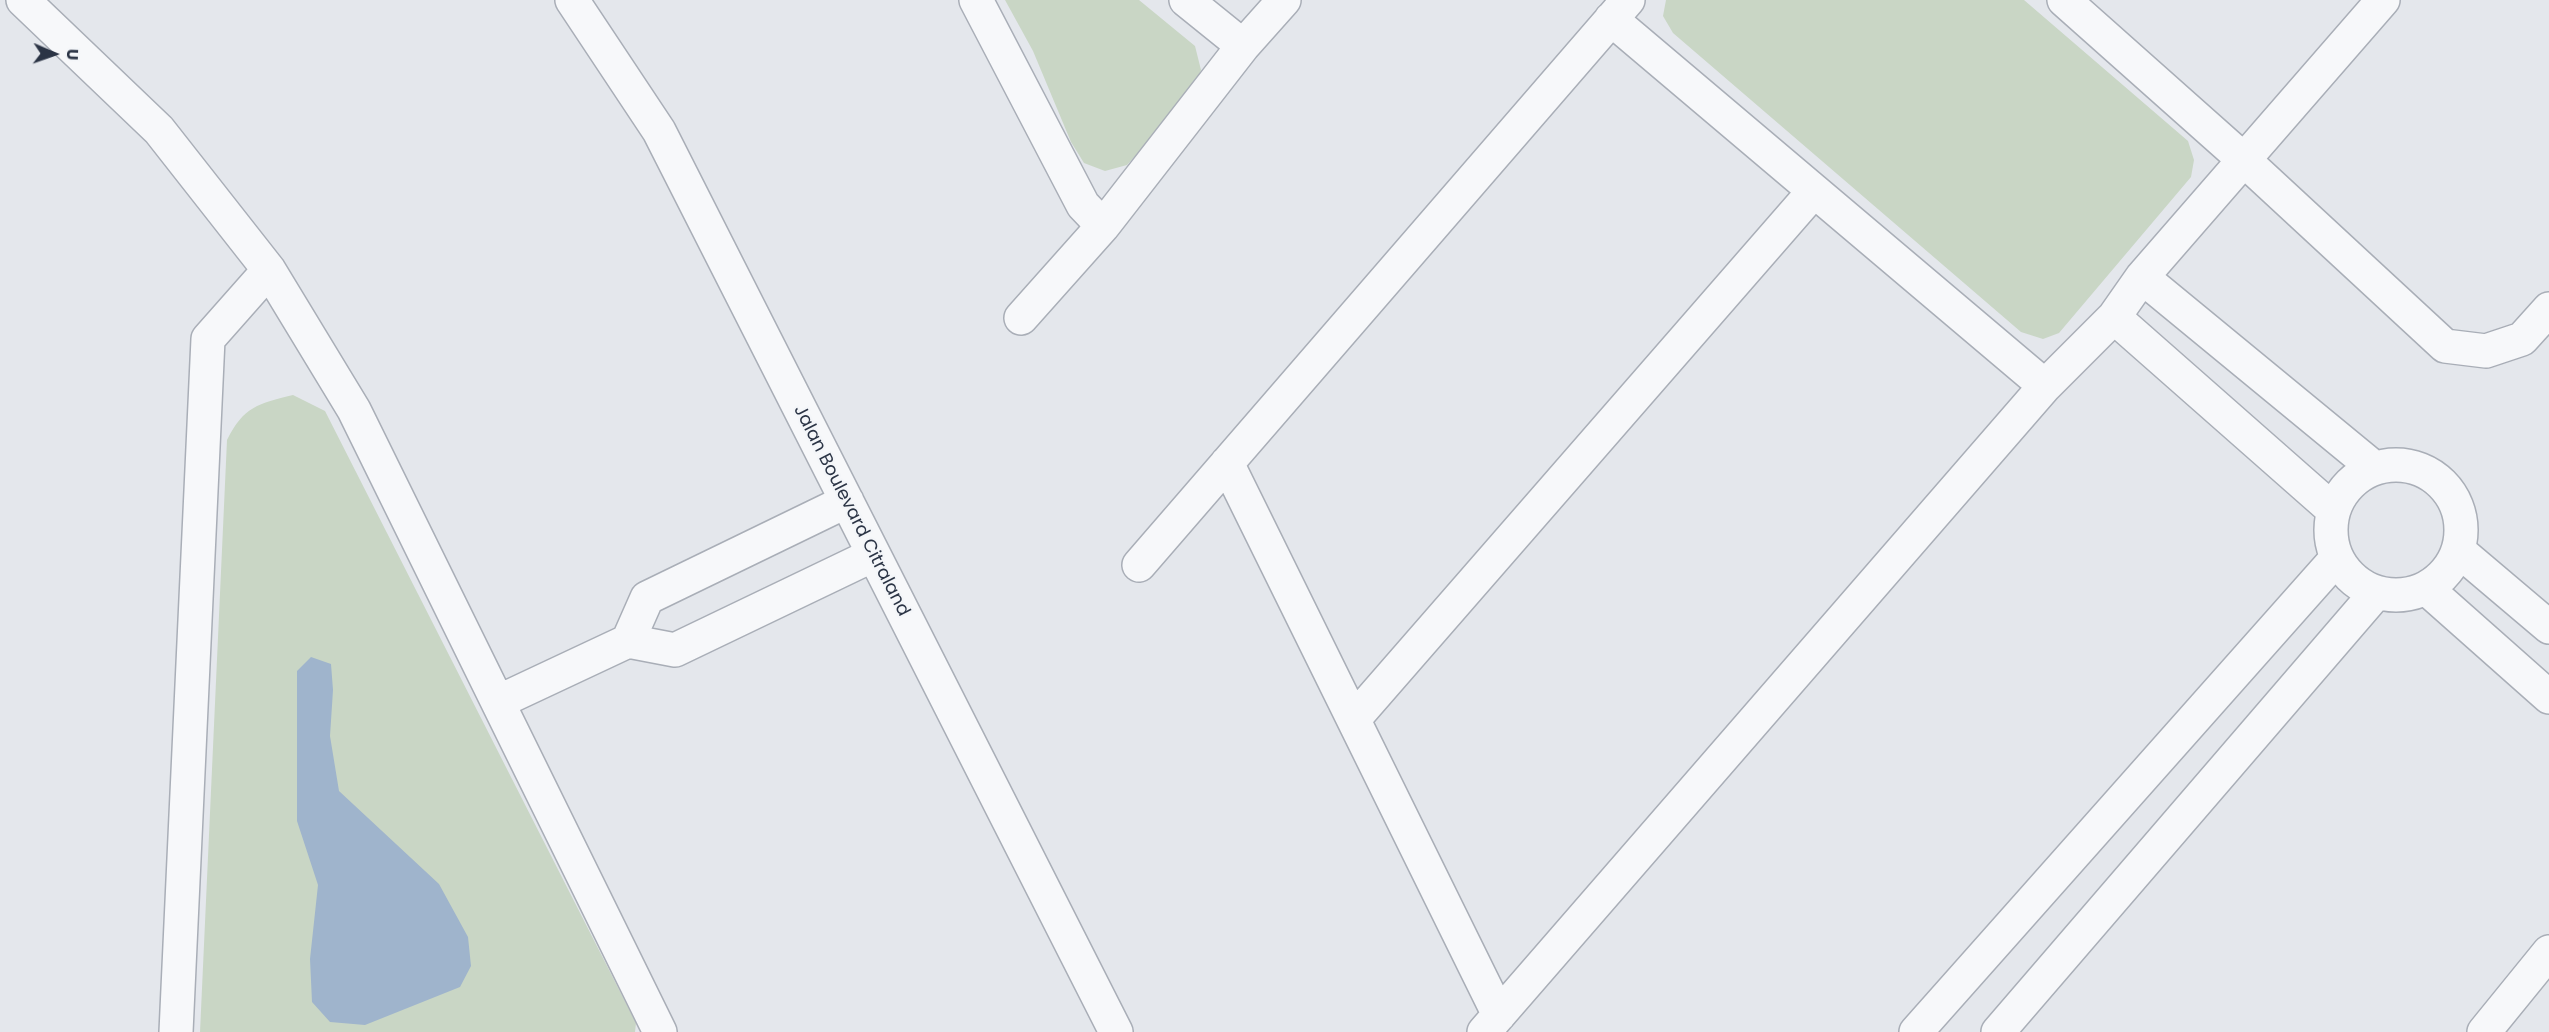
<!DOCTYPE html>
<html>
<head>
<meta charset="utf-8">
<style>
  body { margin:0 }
  #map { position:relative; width:2549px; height:1032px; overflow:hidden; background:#e4e7ec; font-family:Poppins,sans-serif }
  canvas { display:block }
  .north { position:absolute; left:24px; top:24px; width:60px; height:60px; -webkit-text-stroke:4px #f4f6f9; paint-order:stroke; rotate:92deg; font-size:16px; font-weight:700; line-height:24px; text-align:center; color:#2b3445 }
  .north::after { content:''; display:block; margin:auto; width:21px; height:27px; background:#2b3445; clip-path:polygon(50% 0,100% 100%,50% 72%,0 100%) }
</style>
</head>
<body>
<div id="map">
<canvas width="2549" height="1032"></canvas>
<div class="north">U</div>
</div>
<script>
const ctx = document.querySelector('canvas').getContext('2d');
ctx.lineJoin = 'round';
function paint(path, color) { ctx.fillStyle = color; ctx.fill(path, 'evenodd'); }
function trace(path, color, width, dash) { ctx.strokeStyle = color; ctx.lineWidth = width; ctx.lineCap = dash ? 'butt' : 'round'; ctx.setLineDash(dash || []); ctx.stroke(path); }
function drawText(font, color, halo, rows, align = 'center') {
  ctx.font = font + ' Poppins,sans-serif'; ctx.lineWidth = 4.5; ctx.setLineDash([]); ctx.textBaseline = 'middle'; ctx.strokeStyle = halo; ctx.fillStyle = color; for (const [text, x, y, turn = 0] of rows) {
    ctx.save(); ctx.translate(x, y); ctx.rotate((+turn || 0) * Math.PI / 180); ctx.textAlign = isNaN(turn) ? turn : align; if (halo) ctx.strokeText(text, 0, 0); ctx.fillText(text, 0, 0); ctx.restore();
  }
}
const green = new Path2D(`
  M1005,0H1139L1195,46L1201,70L1193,92L1127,165L1105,171L1084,163L1071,142L1033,51Z
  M1666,0H2024L2188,141L2194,160L2191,177L2059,333L2043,339L2021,332L1673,33L1663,16Z
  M293,395L325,411L636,1023L635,1032H200L227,440C244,406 258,404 293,395Z`);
const water = new Path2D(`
  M311,657L331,664L333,690L330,736L339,791L439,884L468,937L471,966L460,987L365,1025L330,1022L312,1002L310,959L318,885L297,821V671Z`);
const street = new Path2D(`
  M23,0L159,130L269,270L354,410L660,1032
  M572,0L659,131L1116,1032
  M976,0L1083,205L1103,226
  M1186,0L1243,46
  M2064,0L2244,160L2445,346L2486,351L2522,339L2549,309
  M1611,19L2045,386
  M2142,277L2373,467
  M2114,317L2332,509
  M1021,318L1103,226L1243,46L1284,0
  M1227,463L1499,1015
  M2331 530a65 65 0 1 1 130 0a65 65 0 1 1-130 0Z
  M2458,550L2549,627
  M1139,565L1628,0
  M2426,588L2549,697
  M628,641L647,598L847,501
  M498,702L628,641L675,650L873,555
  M1354,719L1814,191
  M176,1032L208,339L269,270
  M1484,1032L2045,386L2114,317L2142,277L2383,0
  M1916,1032L2336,559
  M1998,1032L2376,593
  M2484,1032L2549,952`);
const streetNames = [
  ["Jalan Boulevard Citraland",851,511,63]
];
paint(green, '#c9d6c5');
paint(water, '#9fb4cc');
trace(street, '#a9aeb7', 36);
trace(street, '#f7f8fa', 33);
drawText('18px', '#2b3445', '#f4f6f9', streetNames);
</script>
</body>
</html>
